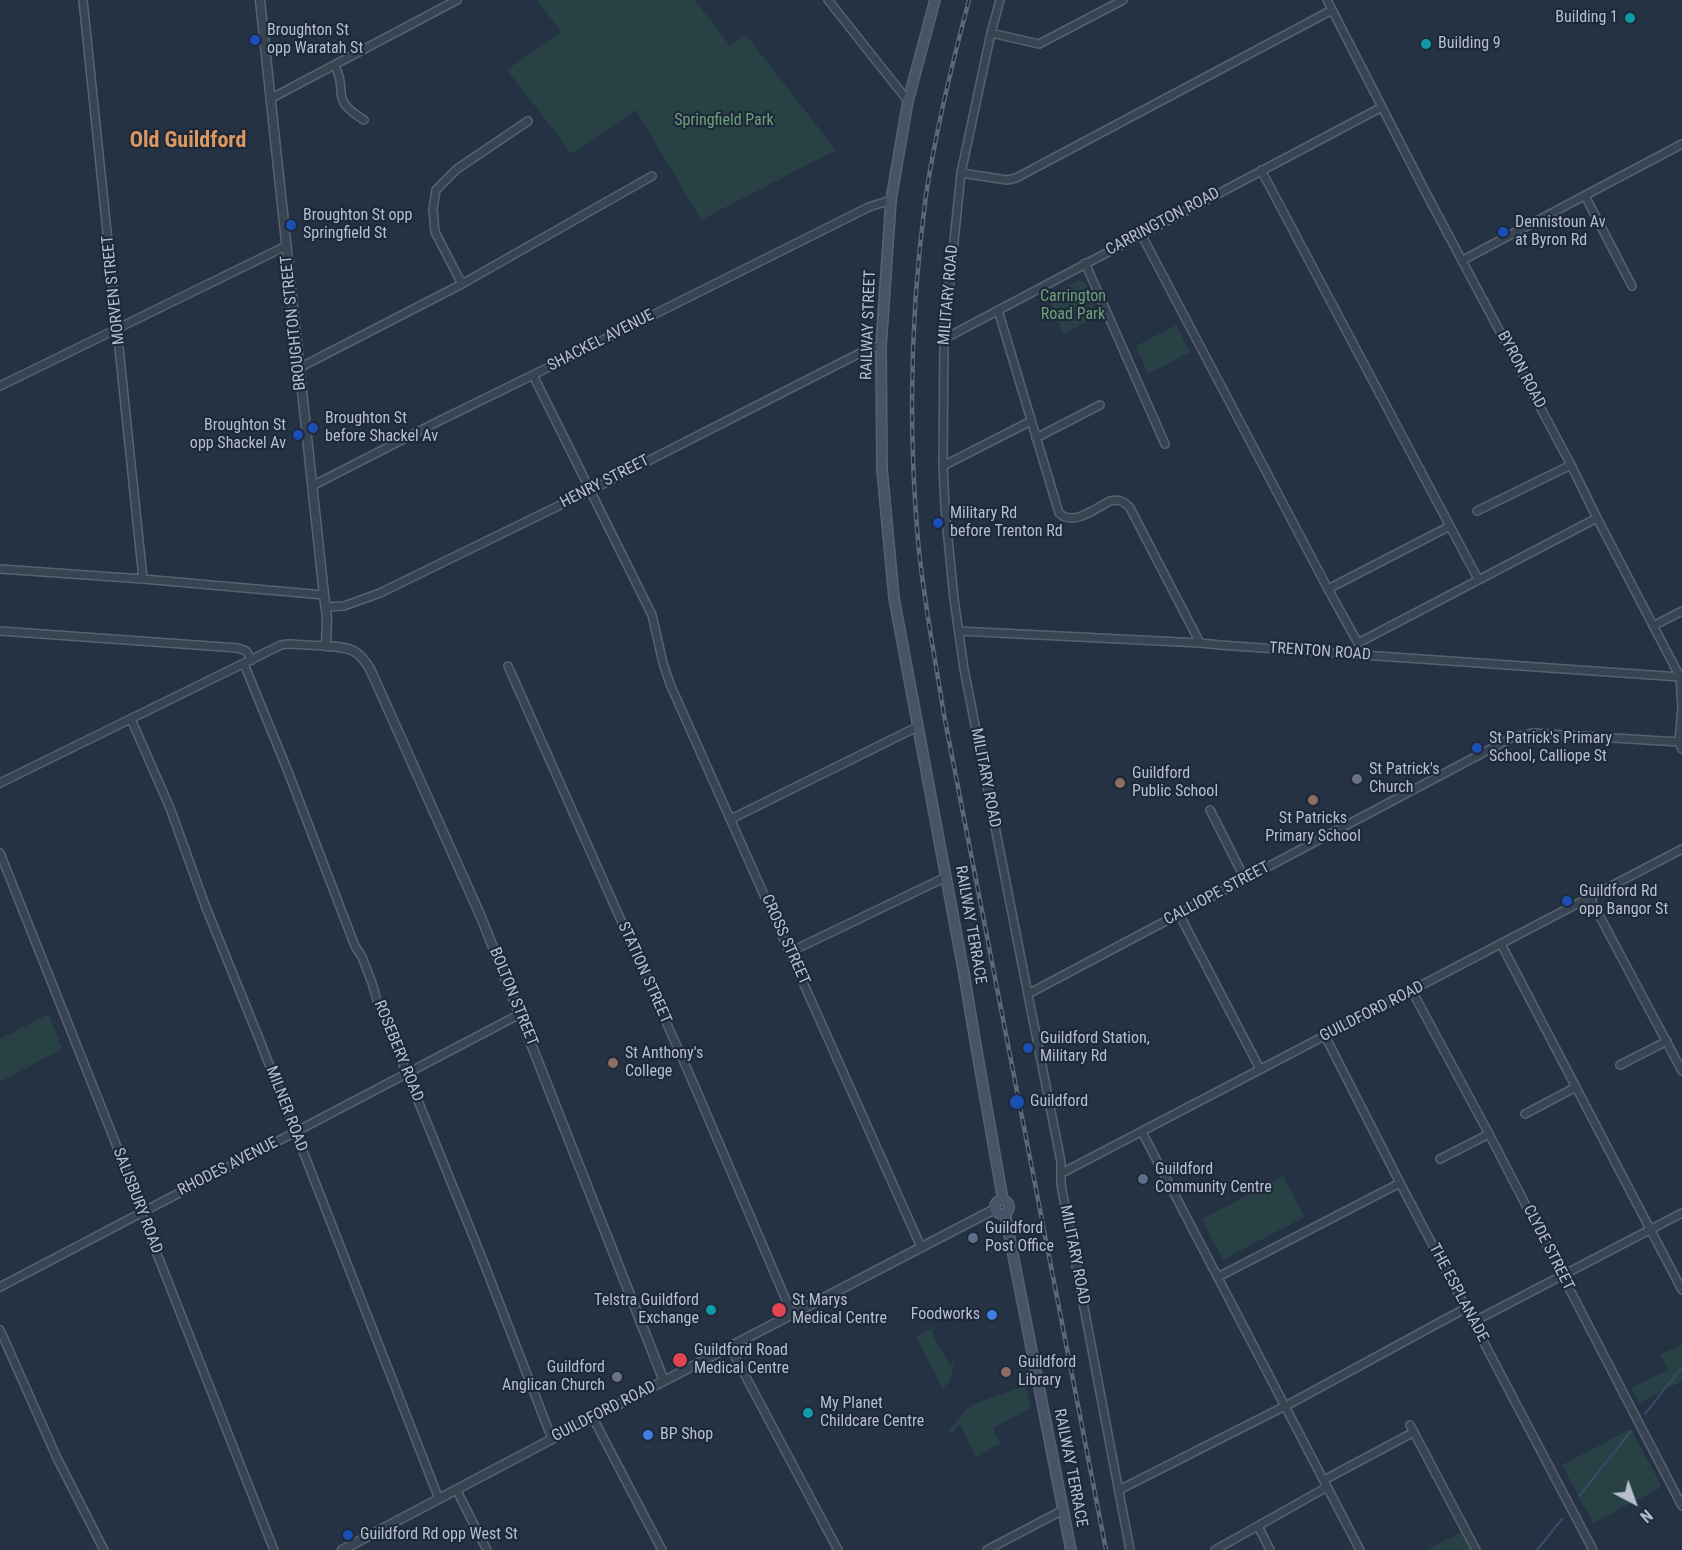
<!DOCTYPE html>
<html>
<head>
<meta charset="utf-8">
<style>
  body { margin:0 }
  #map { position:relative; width:1682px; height:1550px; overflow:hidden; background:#253244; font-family:"Roboto Condensed",sans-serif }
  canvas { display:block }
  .north { position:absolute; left:1604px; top:1472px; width:60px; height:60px; -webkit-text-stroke:4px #1e2939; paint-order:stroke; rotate:139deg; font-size:16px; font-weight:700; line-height:24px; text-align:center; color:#b6bfcd }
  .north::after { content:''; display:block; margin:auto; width:21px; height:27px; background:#b6bfcd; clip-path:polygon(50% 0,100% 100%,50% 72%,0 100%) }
</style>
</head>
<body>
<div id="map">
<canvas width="1682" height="1550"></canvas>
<div class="north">N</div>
</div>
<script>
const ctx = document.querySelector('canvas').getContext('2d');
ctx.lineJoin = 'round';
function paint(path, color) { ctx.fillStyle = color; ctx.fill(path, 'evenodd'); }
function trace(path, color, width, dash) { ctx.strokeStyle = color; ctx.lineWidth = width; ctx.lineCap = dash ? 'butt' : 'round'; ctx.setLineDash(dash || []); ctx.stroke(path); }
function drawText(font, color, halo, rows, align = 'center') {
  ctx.font = font + ' "Roboto Condensed",sans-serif'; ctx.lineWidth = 4.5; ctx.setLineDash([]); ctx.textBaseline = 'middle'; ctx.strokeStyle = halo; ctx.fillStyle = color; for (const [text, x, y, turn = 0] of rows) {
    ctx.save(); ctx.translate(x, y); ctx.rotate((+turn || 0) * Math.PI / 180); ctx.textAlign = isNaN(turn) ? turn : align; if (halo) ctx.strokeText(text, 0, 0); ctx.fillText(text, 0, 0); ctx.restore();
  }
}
const green = new Path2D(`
  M537,0H695L730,46L746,35L836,150L701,220L636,110L572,154L507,70L561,32Z
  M1079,280L1085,282L1098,316L1063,334L1048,296Z
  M1176,325L1190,352L1148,374L1136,346Z
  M49,1014L62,1049L0,1082V1039Z
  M1283,1176L1304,1217L1223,1260L1202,1219Z
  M935,1327L932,1333L950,1366L954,1361L955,1362L950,1380L943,1389L916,1337Z
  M1682,1344V1381L1639,1403L1631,1388L1668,1370L1660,1355Z
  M1025,1379L1030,1408L993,1428L1000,1443L976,1458L961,1425L956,1427L955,1431L952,1432L948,1430L971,1405L1019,1388L1018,1383Z
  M1631,1429L1662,1487L1593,1523L1562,1465Z
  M1461,1532L1470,1550H1427Z`);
const stream = new Path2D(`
  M1645,1414L1682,1367
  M1579,1496L1631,1431
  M1537,1550L1562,1519`);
const minor = new Path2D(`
  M83,0L143,579
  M828,0L908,101
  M1000,0L991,33L961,173L944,339L943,466L945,508L954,599L964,669L1061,1162V1184L1071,1239L1130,1550
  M1327,0L1426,193L1571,465L1597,518L1680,677L1682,707L1679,742L1682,749
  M991,33L1039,44L1123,0
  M335,66C349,93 328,98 364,120
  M270,99L457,0
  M1261,170L1478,579
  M961,173L1007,180L1016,178L1332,10
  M1585,196L1632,286
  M1141,234L1328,589L1358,643
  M1463,260L1682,144
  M1085,263L1165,444
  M462,284L435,232L433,209L436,190L457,169L528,121
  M998,310L1059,513C1073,527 1096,508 1110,501C1119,499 1124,501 1130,508L1200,643
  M944,339L1382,107
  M299,368L462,284L652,176
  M533,375L652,615L663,663L670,684L921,1247
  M0,386L286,246
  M1036,438L1100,405
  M943,466L1031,421
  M312,486L437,422L533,375L869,207L891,200
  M1477,511L1571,465
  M0,569L143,579L324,595
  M1328,589L1450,526
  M326,607L344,606L380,593L589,491L870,348L881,347
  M1653,626L1682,611
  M0,631L238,648L246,651L252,660
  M959,631L1200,643L1220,645L1680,677
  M1358,643L1597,518
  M244,664L287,769L355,946L362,957L372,983L378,1004L392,1031L399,1054L480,1253L552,1439
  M508,666L695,1087L792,1314
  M131,719L170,808L205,905L258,1036L439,1499
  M0,783L281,645L288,644L326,646
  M1210,810L1245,879
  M731,819L917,727
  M0,853L114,1139L144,1221L274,1550
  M1590,898L1682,1071
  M1179,914L1260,1069
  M1501,944L1682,1290
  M790,952L946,877
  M1412,991L1489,1134L1682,1506
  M1028,994L1511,738L1533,733L1679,742
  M1325,1036L1400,1183L1593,1550
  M1620,1065L1667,1041
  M1525,1114L1576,1087
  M1142,1132L1360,1550
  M1440,1159L1489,1134
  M1062,1173L1682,849
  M1218,1277L1400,1183
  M0,1287L520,1014
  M1473,1322L1682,1213
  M0,1330L57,1458L104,1550
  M730,1347L838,1550
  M593,1418L662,1550
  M1410,1425L1476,1550
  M1324,1480L1414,1432
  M1119,1490L1295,1401L1466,1308
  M457,1491L487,1550
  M1258,1526L1270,1550
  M987,1550L1063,1510
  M1215,1550L1327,1487`);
const tertiary = new Path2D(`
  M260,0L324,595L327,617L326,646C350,647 359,649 371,671L481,917L664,1381
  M342,1550L552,1439L995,1209`);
const secondary = new Path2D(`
  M935,0L908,101L891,200L881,347L882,469L894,598L964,974L976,1046L1003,1200
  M995 1207a7 7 0 1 1 14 0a7 7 0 1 1-14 0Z
  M1005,1214L1071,1550`);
const rail = new Path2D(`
  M969,0C952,64 936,129 926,195C911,307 908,427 918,540C923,598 935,657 944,715L1106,1550`);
const markers = [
  [1630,18,6,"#0f9aa8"],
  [255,40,6,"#1a4fb4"],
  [1426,44,6,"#0f9aa8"],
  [291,225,6,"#1a4fb4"],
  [1503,232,6,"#1a4fb4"],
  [313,428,6,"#1a4fb4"],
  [298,435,6,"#1a4fb4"],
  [938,523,6,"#1a4fb4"],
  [1477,748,6,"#1a4fb4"],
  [1357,779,6,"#6b7280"],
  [1120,783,6,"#8d6e63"],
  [1313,800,6,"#8d6e63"],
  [1567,901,6,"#1a4fb4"],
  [1028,1048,6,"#1a4fb4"],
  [613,1063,6,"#8d6e63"],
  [1017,1102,8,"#1a4fb4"],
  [1143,1179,6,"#5c6f8a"],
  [973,1238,6,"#5c6f8a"],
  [711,1310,6,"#0f9aa8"],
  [779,1310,8,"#e0444e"],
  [992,1315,6,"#3f7fe0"],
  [680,1360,8,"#e0444e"],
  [1006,1372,6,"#8d6e63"],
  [617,1377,6,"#6b7280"],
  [808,1413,6,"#0f9aa8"],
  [648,1435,6,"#3f7fe0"],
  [348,1535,6,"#1a4fb4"]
];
const poiNames = [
  ["Building 1",1618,18,"right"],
  ["Broughton St",267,31],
  ["opp Waratah St",267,49],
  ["Building 9",1438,44],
  ["Broughton St opp",303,216],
  ["Springfield St",303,234],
  ["Dennistoun Av",1515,223],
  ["at Byron Rd",1515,241],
  ["Broughton St",325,419],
  ["before Shackel Av",325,437],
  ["Broughton St",286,426,"right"],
  ["opp Shackel Av",286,444,"right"],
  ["Military Rd",950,514],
  ["before Trenton Rd",950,532],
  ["St Patrick's Primary",1489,739],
  ["School, Calliope St",1489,757],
  ["St Patrick's",1369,770],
  ["Church",1369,788],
  ["Guildford",1132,774],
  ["Public School",1132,792],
  ["St Patricks",1313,819,"center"],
  ["Primary School",1313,837,"center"],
  ["Guildford Rd",1579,892],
  ["opp Bangor St",1579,910],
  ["Guildford Station,",1040,1039],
  ["Military Rd",1040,1057],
  ["St Anthony's",625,1054],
  ["College",625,1072],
  ["Guildford",1030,1102],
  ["Guildford",1155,1170],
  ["Community Centre",1155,1188],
  ["Guildford",985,1229],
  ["Post Office",985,1247],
  ["Telstra Guildford",699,1301,"right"],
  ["Exchange",699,1319,"right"],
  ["St Marys",792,1301],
  ["Medical Centre",792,1319],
  ["Foodworks",980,1315,"right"],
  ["Guildford Road",694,1351],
  ["Medical Centre",694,1369],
  ["Guildford",1018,1363],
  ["Library",1018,1381],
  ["Guildford",605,1368,"right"],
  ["Anglican Church",605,1386,"right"],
  ["My Planet",820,1404],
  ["Childcare Centre",820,1422],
  ["BP Shop",660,1435],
  ["Guildford Rd opp West St",360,1535]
];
const parkNames = [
  ["Springfield Park",724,121],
  ["Carrington",1073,297],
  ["Road Park",1073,315]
];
const streetNames = [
  ["CARRINGTON ROAD",1163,222,-28],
  ["MORVEN STREET",114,290,-96],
  ["MILITARY ROAD",949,295,-85],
  ["BROUGHTON STREET",294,323,-96],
  ["RAILWAY STREET",869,325,-88],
  ["SHACKEL AVENUE",601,341,-27],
  ["BYRON ROAD",1521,370,62],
  ["HENRY STREET",605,482,-27],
  ["TRENTON ROAD",1320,652,4],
  ["MILITARY ROAD",985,778,79],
  ["CALLIOPE STREET",1217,894,-28],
  ["RAILWAY TERRACE",970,925,80],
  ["CROSS STREET",785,940,66],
  ["STATION STREET",644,973,66],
  ["BOLTON STREET",513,997,68],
  ["GUILDFORD ROAD",1372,1012,-27],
  ["ROSEBERY ROAD",398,1051,68],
  ["MILNER ROAD",286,1109,69],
  ["RHODES AVENUE",228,1167,-27],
  ["SALISBURY ROAD",137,1201,69],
  ["CLYDE STREET",1548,1248,63],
  ["MILITARY ROAD",1074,1255,79],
  ["THE ESPLANADE",1458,1293,62],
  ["GUILDFORD ROAD",604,1412,-27],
  ["RAILWAY TERRACE",1070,1468,79]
];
const districtNames = [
  ["Old Guildford",188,141]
];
paint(green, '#274145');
trace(stream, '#374d6c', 2);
trace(minor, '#576271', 10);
trace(tertiary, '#576271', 11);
trace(secondary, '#576271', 12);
trace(minor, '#394453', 7);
trace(tertiary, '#394453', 8);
trace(secondary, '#475367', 9);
trace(rail, '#5b687a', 4.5);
trace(rail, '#1e2939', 2, [7]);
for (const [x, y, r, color] of markers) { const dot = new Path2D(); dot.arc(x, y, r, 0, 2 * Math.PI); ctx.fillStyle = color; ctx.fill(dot); trace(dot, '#1e2939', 2); }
drawText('16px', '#b6bfcd', '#1e2939', poiNames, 'left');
drawText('16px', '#6ca078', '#1e2939', parkNames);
drawText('16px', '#b6bfcd', '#1e2939', streetNames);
drawText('bold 22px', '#dd9761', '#1e2939', districtNames);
</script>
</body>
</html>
